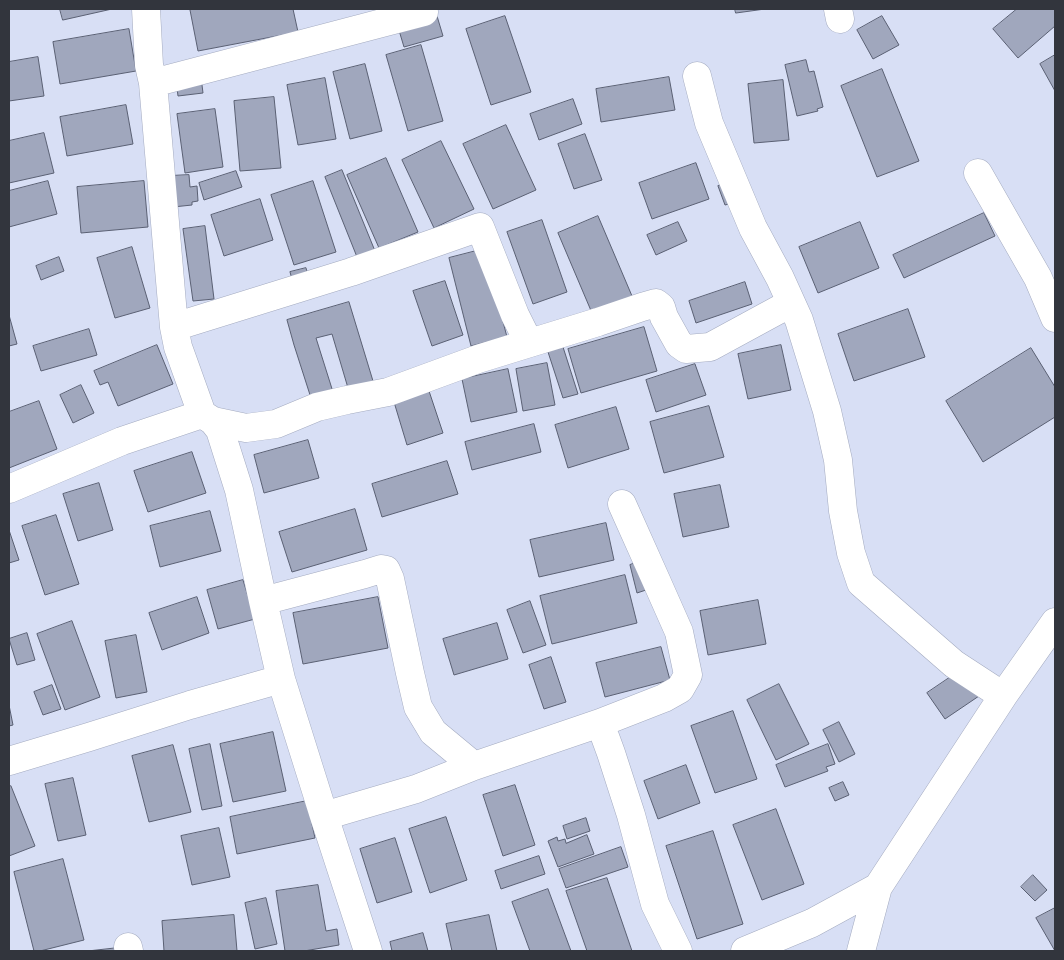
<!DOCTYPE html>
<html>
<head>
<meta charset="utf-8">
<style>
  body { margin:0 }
  #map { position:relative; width:1064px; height:960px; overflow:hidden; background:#d8dff5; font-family:Barlow,sans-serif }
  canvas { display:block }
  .frame { position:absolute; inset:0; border:10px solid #32353d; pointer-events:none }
</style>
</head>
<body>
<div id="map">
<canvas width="1064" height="960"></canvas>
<div class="frame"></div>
</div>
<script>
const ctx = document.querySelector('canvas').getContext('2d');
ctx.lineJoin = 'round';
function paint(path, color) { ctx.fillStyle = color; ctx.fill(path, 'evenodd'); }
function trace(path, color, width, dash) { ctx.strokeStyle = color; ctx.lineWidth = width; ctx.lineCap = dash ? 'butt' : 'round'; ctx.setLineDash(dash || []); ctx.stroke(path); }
const building = new Path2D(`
  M60,9H112L63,20Z
  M194,9H293L298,32L198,51L190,10Z
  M735,9H765L736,13Z
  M1017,9H1055V26L1018,58L993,29Z
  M437,16L443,36L404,47L398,27Z
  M505,16L531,92L491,105L466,29Z
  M882,16L899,45L873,59L857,30Z
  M129,29L136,71L60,84L53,42Z
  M421,45L443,121L408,131L386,55Z
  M1055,55V91L1040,64Z
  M38,57L44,96L9,101V62Z
  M806,60L809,72L814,71L823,107L817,109L818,111L797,116L785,65Z
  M365,64L382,131L350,139L333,72Z
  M882,69L919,161L877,177L841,86Z
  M201,77L203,93L178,96L176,80Z
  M669,77L675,110L601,122L596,89Z
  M325,78L336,139L298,145L287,85Z
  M783,80L789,140L754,143L748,84Z
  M274,97L281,168L240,171L234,101Z
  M573,99L582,124L539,140L530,114Z
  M126,105L133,144L67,156L60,117Z
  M215,109L223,167L185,173L177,114Z
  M506,125L536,190L493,209L463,144Z
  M44,133L54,173L9,183V141Z
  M585,134L602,180L574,189L558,144Z
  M441,141L474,209L434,228L402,160Z
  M386,158L418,232L379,248L347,175Z
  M696,163L709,199L652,219L639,183Z
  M342,170L375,251L357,257L325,177Z
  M236,171L242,187L204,200L199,183Z
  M189,175L190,187L197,186L198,201L192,202V205L173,207L170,176Z
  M48,181L57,214L9,227V191Z
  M144,181L148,227L81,233L77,187Z
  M313,181L336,252L294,265L271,195Z
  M730,182L736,202L725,205L718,186Z
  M260,199L273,240L224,256L211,215Z
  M984,213L995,236L904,278L893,255Z
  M598,216L632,296L592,313L558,233Z
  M542,220L567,292L533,304L507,232Z
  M678,222L687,241L656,255L647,235Z
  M860,222L879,268L818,293L799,247Z
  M205,226L214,299L193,301L183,229Z
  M132,247L150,308L115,318L97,258Z
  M484,249L507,337L471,346L449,258Z
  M59,257L64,271L41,280L36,266Z
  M306,268L309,279L293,283L290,272Z
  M445,281L463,335L432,346L413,291Z
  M745,282L752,304L696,323L689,301Z
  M349,302L373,381L348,388L332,334L316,338L333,392L311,398L294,345L287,320Z
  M908,309L925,357L854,381L838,334Z
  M9,315L17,344L9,346Z
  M644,327L657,371L581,393L568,349Z
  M89,329L97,355L41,371L33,346Z
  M157,345L173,384L118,406L108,382L100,385L94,371Z
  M781,345L791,390L748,399L738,354Z
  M563,347L578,394L563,398L548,352Z
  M1031,348L1055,387V417L983,462L946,401Z
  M547,363L555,405L523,411L516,369Z
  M695,364L706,395L656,412L646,380Z
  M508,369L517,412L471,422L462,379Z
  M81,385L94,413L73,423L60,395Z
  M429,391L443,433L407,445L394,402Z
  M39,401L57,449L9,468V412Z
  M709,406L724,457L664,473L650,422Z
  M616,407L629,449L568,468L555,425Z
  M534,424L541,452L472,470L465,442Z
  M308,440L319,478L264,493L254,455Z
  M192,452L206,493L148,512L134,471Z
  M447,461L458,494L382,517L372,484Z
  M99,483L113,530L78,541L63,494Z
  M720,485L729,527L683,537L674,494Z
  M355,509L367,550L292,572L279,532Z
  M210,511L221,551L160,567L150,526Z
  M56,515L79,584L45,595L22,526Z
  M606,523L614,560L539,577L530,540Z
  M9,530L19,560L9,563Z
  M641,561L649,589L637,593L630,565Z
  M625,575L637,623L552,644L540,596Z
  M243,580L255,619L218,629L207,590Z
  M197,597L209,633L162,650L149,613Z
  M378,597L388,648L303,664L293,613Z
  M758,600L766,644L708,655L700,611Z
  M530,601L546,645L523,653L507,610Z
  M72,621L100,697L65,710L37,634Z
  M497,623L508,659L454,675L443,639Z
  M27,633L35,660L17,665L9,639Z
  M136,635L147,692L116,698L105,641Z
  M661,647L670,680L605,697L596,663Z
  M551,657L566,702L544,709L529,665Z
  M961,670L979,696L945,719L927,693Z
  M779,684L809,744L776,760L747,700Z
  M52,685L61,709L43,715L34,692Z
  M9,705L13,725L9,726Z
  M733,711L757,779L715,793L691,726Z
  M839,722L855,754L839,762L823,730Z
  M273,732L286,791L233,802L220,744Z
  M210,744L222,806L202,810L189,749Z
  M828,744L835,764L826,767L828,771L785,787L776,765Z
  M173,745L191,812L149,822L132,756Z
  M686,765L700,803L658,819L644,781Z
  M73,778L86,835L58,841L45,784Z
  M843,782L849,795L835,801L829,788Z
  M515,785L535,845L503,856L483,795Z
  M11,786L35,846L9,856V787Z
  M307,801L315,838L237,854L230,817Z
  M776,809L804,884L762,900L733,825Z
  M446,817L467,880L430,893L409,829Z
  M586,818L590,831L567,839L563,826Z
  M219,828L230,877L192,885L181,836Z
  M713,831L743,924L697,939L666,846Z
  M587,835L594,854L558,867L548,841L557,837L558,841L565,839L566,843Z
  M395,838L412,892L377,903L360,849Z
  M621,847L628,867L566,888L559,869Z
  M539,856L545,874L501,889L495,871Z
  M63,859L84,940L40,951H34L14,872Z
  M1033,875L1047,890L1035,901L1021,887Z
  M607,878L632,951H587L566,891Z
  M318,885L326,931L337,929L339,945L304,951H285L276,891Z
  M548,889L571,951H530L512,902Z
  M266,898L277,944L255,949L245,903Z
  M1055,908V951L1036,918Z
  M234,915L237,951H164L162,921Z
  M489,915L497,951H452L446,924Z
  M423,933L428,951H392L390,942Z
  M118,948L119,951H88Z`);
const minor = new Path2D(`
  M146,9L149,65L153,83L174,327L178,347L202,414L213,421L220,430L239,490L263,601L281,679L324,816L368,951
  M838,9L840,19
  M697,76L709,123L753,228L780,278L799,320L827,411L838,460L843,511L851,553L861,583L954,664L1003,696
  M153,83L424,12
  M978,173L1038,278L1055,318
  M174,327L351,272L480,227L515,315L529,343
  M213,421L246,428L276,424L317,407L347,400L388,392L478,359L598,322L642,307L656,303L661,307L664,317L679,344L686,349L710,347L791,303
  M9,489L122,441L202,414
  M263,601L365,574L381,569L386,570L390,579L410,673L418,707L433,732L474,766
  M600,723L611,753L631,815L655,904L678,951
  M9,761L89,737L190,705L281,679
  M324,816L416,789L474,766L600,723L664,698L680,689L688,675L679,632L656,580L622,504
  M128,947L129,951
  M745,951L812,923L878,887
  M861,951L878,887L1003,696L1055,622`);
paint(building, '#a0a7bd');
trace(building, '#5a6073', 1);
trace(minor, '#a4abc0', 29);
trace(minor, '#fff', 28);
</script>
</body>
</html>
